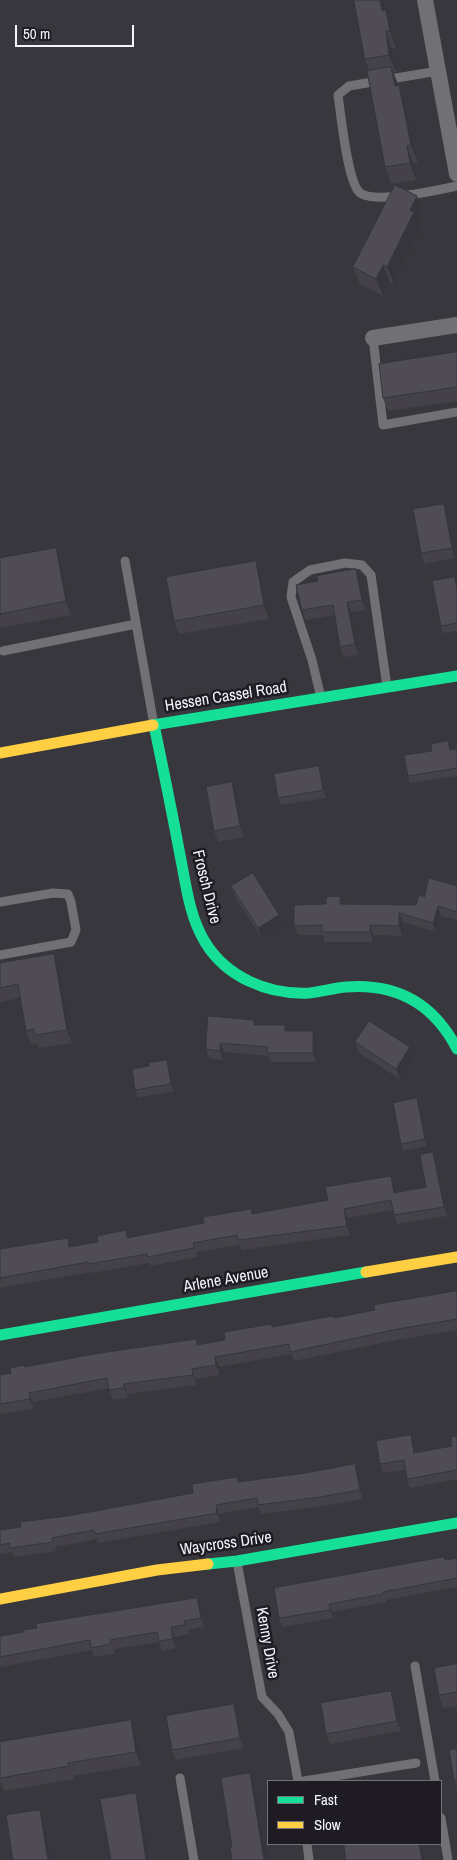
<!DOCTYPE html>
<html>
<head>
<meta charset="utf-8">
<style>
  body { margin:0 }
  #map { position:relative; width:457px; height:1860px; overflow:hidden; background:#38373d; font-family:"Archivo Narrow",sans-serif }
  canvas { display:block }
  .legend { position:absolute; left:267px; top:1780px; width:175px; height:65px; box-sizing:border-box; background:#1e1c22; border:1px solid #747279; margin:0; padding:6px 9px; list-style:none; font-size:15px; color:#f5f3fb }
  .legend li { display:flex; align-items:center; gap:10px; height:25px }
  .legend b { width:25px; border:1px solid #747279 }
  .scale { position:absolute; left:15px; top:25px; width:119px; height:22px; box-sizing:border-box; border:2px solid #f5f3fb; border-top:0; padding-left:6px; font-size:15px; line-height:18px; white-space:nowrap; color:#f5f3fb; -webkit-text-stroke:4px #1e1c22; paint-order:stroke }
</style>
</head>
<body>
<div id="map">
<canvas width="457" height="1860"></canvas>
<ul class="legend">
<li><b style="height:6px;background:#16e098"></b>Fast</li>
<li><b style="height:6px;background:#ffcf43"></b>Slow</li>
</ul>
<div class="scale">50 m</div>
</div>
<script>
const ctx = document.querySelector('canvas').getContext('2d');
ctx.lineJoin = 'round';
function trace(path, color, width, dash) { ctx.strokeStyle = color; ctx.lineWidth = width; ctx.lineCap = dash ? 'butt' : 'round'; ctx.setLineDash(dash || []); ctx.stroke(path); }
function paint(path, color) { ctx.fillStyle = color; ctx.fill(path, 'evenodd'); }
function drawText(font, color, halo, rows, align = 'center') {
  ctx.font = font + ' "Archivo Narrow",sans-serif'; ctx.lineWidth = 5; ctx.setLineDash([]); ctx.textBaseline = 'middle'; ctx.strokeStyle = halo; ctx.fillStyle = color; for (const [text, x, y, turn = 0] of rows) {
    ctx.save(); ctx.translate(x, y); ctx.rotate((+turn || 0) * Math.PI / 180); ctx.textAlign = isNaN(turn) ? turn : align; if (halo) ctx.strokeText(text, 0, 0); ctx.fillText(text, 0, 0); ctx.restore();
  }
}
const lane = new Path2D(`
  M438,71L349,86L338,95C341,115 347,179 359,192C372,205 438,190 457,186
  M373,338L383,425L457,412
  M125,561L154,725
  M3,651L136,624
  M321,698L312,660L291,597L293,582L310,570L345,563L362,565L371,575L387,687
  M0,902L53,893L68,894L71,902L76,930L71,942L0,955
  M237,1562L262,1697L278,1714L289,1732L298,1781
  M415,1666L435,1781
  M180,1778L194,1860
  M304,1781L416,1763
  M441,1818L448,1860
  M307,1844L309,1860`);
const street = new Path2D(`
  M425,0L457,174
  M373,338L457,325`);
const fast = new Path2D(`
  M153,725L457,676
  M154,725C163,768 172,812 180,855C186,884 189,916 205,942C226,977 268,995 309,993C321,992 333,988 346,987C397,983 434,1004 457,1049
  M0,1335L366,1272
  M208,1564L237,1561L457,1523`);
const slow = new Path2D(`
  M0,753L153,725
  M366,1272L457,1257
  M0,1599L157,1570L208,1564`);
const wall = new Path2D(`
  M385,10L392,27L396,48L392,49L396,72H393L405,102L418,162L413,163L416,180L391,184L385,167L369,71L365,59Z
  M417,196L423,213L418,224L421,229L394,284L390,282L383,296L360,284L353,267Z
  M457,352V401L388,411L383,398Z
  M447,514L455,558L424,564L421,553Z
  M0,558L61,561L71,615L0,628Z
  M261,574L269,619L179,634L174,621Z
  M360,580L366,610L351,612L359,655L344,657L340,647L334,615L305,620L302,610Z
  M457,583V631L443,633L441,626Z
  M457,749V776L410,783L408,776L451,750Z
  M319,766L321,773L326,798L281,805L278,798Z
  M236,792L244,837L218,842L214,831Z
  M231,886L283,925L262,939L235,897Z
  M457,886V920L441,916L436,932L403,922V936L373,935V942H325L323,935H298L294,926L326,904L340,896L342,904L416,905L424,897Z
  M54,954L59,967L72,1043L39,1048L37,1043L31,1044L26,1031L20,998L0,1002V963Z
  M256,1025L288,1031H313L317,1040L316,1062H271L269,1056L224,1052L223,1060L209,1058L206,1049Z
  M355,1042L410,1047L414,1058L400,1079L359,1053Z
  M167,1060L169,1067L174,1091L138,1098L135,1090L149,1066Z
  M420,1106L427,1146L403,1151L401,1144Z
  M433,1152L436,1162L447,1216L397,1224L394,1215L393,1210L347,1218L350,1235L242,1250L240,1245L197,1252L198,1257L151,1266L149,1263L92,1273L91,1272L0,1288V1249L71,1247L98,1242L126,1230L128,1238L253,1214L328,1200L391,1176L394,1185L395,1192L426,1187Z
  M457,1291V1330L402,1339L294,1361L291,1354L219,1367L220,1375L195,1379L196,1385L127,1394L128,1398L113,1400L109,1388L33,1402L34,1409L0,1414V1375L11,1373L25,1367L225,1340L272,1324L273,1327L334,1318L375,1310Z
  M457,1436V1479L410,1488L407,1479L405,1470L383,1473L380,1464L414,1444L416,1452L452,1446Z
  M358,1473L363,1499L323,1506L261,1514L258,1507L219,1514L220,1522L98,1543L97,1539L55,1547L56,1551L14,1557L12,1552L0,1554V1530L21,1527L68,1516L193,1493L237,1477L239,1482Z
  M444,1557L445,1560L457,1558V1587L386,1600V1602L332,1612L333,1618L282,1627L279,1618Z
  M201,1608L204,1627L188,1630L189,1634L174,1637L176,1648L162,1651L159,1642L114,1649V1654L94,1657L92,1650L0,1667V1636Z
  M457,1664V1706L443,1708L439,1695Z
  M391,1691L395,1701L401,1731L330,1744L326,1734Z
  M234,1704L238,1715L244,1748L176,1760L172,1750Z
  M131,1720L136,1733L141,1765L73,1776L74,1779L4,1791L0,1781V1742Z
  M457,1749V1787L454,1780Z`);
const shadedWall = new Path2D(`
  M380,0H383L388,28L382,11Z
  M386,10L392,27L396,48L390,31Z
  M386,31L392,49L396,72L389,55Z
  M391,67L398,84L401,103L395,86Z
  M399,85L405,102L418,162L411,145Z
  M407,146L413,163L416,180L410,163Z
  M417,196L423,213L418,224L421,229L394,284L387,267L410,210Z
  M383,265L390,282L383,296L376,279Z
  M444,504L447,514L455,558L452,548Z
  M56,548L61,561L71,615L66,601Z
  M256,561L261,574L269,619L264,605Z
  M356,569L360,580L366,610L362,600Z
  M347,602L351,612L359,655L355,644Z
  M319,766L321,773L326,798L323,790Z
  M232,782L236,792L244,837L240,826Z
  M438,906L441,916L436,932L433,923Z
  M399,913L403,922V936L399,926Z
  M279,915L283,925L262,939L258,928Z
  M370,925L373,935V942L370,932Z
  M54,954L59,967L72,1043L67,1030Z
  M313,1031L317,1040L316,1062L313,1053Z
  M220,1043L224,1052L223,1060L220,1051Z
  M410,1047L414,1058L400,1079L396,1069Z
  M167,1060L169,1067L174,1091L171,1084Z
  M417,1098L420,1106L427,1146L425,1139Z
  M433,1152L436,1162L447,1216L444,1207Z
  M391,1176L394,1185L397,1202L394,1193Z
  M344,1209L347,1218L350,1235L347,1226Z
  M215,1357L219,1367L220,1375L216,1365Z
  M192,1369L195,1379L196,1385L193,1375Z
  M124,1384L127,1394L128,1398L124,1388Z
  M29,1393L33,1402L34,1409L30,1399Z
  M411,1435L414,1444L417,1462L414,1453Z
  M355,1464L358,1473L363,1499L360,1490Z
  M216,1505L219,1514L220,1522L217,1513Z
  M197,1598L201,1608L204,1627L201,1618Z
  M329,1604L332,1612L333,1618L330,1610Z
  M171,1627L174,1637L176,1648L173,1639Z
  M391,1691L395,1701L401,1731L397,1721Z
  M234,1704L238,1715L244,1748L240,1738Z
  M131,1720L136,1733L141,1765L136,1752Z
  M250,1773L255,1786L267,1860H264Z
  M136,1793L140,1806L149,1860H146Z
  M40,1810L44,1823L50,1860H48Z
  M419,1844H421L422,1846L424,1860H422Z`);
const building = new Path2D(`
  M354,0H380L382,11L386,10L390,31H386L389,55L365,59Z
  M391,67L395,86L399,85L411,145L407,146L410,163L385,167L367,71Z
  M395,185L417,196L410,210L414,212L387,267L383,265L376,279L353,267Z
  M457,352V387L383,398L379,364Z
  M444,504L452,548L421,553L413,509Z
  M56,548L66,601L0,614V558Z
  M256,561L264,605L174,621L166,577Z
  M356,569L362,600L347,602L355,644L340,647L333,605L302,610L296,585L318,581L317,576Z
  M455,577L457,589V623L441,626L432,581Z
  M448,741L450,750L457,749V768L408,776L404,755L432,751L431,744Z
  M319,766L323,790L278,798L274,774Z
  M232,782L240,826L214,831L206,787Z
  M253,873L279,915L258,928L231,886Z
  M429,878L457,886V912L438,906L433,923L399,913V926L370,925V932H322V925L294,926V905L326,904V897L340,896V904L416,905L419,895L424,897Z
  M54,954L67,1030L35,1035L34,1029L26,1031L18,984L0,988V963Z
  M208,1016L254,1020V1025H285V1031H313V1053H267V1047L220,1043V1051L206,1049Z
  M369,1021L410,1047L396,1069L355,1042Z
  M167,1060L171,1084L135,1090L132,1069L149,1066V1063Z
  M417,1098L425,1139L401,1144L393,1103Z
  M433,1152L444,1207L394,1215L391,1200L344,1209L347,1226L238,1240L237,1235L193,1243L194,1248L147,1257V1254L88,1264V1262L0,1278V1249L68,1238L69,1247L98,1242L97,1236L126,1230L127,1238L204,1223L203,1217L251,1209L252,1214L328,1200L325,1187L391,1176L394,1193L426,1187L420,1155Z
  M457,1291V1319L398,1329L290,1352L289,1344L215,1357L216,1365L192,1369L193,1375L124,1384V1388L109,1390L107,1378L29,1393L30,1399L0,1404V1375L11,1373L10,1368L24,1365L25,1367L94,1354L196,1339L197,1345L225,1340L224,1332L272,1324V1327L333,1316L334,1318L375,1310L374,1305Z
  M411,1435L414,1453L452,1446L451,1437L457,1436V1470L407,1479L404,1460L380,1464L376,1441Z
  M355,1464L360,1490L320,1497L258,1505L257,1498L216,1505L217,1513L95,1534L94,1530L52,1538L53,1542L10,1548V1543L0,1545V1530L21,1527L20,1522L68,1516L193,1493L192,1484L237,1477L238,1482L306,1473Z
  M444,1557L445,1560L457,1558V1578L383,1592V1594L329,1604L330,1610L279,1618L274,1588Z
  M197,1598L201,1618L184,1621L185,1625L171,1627L173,1639L159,1641L157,1632L110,1640L111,1644L91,1648L90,1640L0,1657V1636L24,1632L23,1630L37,1628L36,1624Z
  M457,1664V1692L439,1695L434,1668Z
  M391,1691L397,1721L326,1734L321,1703Z
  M234,1704L240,1738L172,1750L166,1716Z
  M131,1720L136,1752L68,1763L69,1766L0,1778V1742Z
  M457,1749V1779L454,1780L449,1750Z
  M250,1773L264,1860H232L230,1847H232L221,1778Z
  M136,1793L146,1860H111L100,1799Z
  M40,1810L48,1860H13L6,1815Z
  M344,1844H419L422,1860H346Z`);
const streetNames = [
  ["Hessen Cassel Road",226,697,-9],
  ["Frosch Drive",206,887,76],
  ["Arlene Avenue",226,1280,-10],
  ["Waycross Drive",226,1544,-8],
  ["Kenny Drive",267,1643,80]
];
trace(lane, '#717074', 9);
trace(street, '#717074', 16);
trace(fast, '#16e098', 11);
trace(slow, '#ffcf43', 11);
paint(wall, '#444149');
paint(shadedWall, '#37353c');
paint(building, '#4f4c55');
trace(building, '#37353c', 1);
drawText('16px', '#f5f3fb', '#1e1c22', streetNames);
</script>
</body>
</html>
